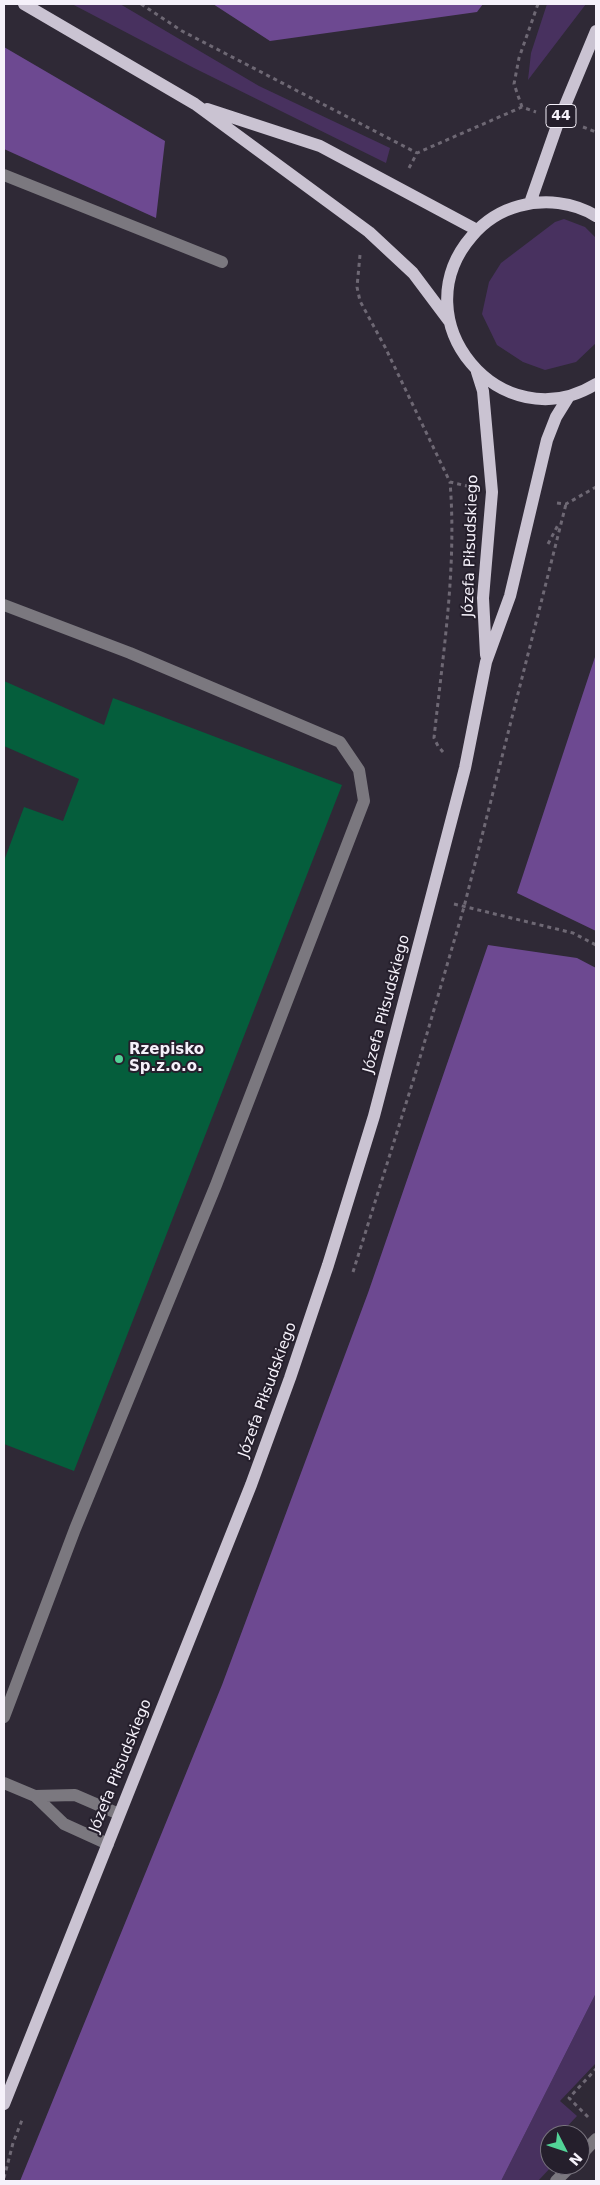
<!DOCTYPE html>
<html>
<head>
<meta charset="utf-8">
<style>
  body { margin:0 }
  #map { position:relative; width:600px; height:2185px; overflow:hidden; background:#2f2936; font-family:"DejaVu Sans",sans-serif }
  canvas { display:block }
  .frame { position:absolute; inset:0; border:5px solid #f5f1fa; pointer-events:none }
  .north { position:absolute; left:540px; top:2125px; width:50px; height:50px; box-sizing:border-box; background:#251f2c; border:1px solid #78737e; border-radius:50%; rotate:131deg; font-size:14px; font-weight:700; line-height:20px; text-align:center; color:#f5f1fa }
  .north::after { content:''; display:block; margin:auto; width:18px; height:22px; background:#52d397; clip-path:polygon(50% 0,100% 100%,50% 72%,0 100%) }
</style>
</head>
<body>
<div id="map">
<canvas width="600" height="2185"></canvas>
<div class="frame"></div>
<div class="north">N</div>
</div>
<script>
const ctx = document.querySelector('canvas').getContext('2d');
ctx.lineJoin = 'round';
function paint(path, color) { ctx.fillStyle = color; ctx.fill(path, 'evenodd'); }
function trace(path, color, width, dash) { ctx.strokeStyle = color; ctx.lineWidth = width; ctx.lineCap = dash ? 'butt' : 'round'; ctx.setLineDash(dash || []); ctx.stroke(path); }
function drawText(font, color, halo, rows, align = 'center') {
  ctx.font = font + ' "DejaVu Sans",sans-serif'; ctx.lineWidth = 4; ctx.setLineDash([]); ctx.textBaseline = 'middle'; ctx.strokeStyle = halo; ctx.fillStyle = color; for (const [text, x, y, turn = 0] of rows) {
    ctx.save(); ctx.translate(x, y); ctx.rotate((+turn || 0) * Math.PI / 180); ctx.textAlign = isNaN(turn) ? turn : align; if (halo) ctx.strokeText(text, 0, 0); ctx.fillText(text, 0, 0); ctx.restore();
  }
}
const green = new Path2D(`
  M72,4H120L259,86L390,148L386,163L194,68Z
  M547,4H586L528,80L531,53Z
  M564,219L585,227L596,238V343L576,362L545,370L523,362L497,345L482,314L489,282L501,263L555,222Z
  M596,1993V2063L560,2101L577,2116L559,2135H550V2144L546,2148L550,2152V2165H553L538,2181H501Z`);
const forest = new Path2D(`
  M213,4H483L477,12L270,41Z
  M4,47L165,141L156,218L4,149Z
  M596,654V931L517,893Z
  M488,945L577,958L596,968V1993L501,2181H20L222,1685L368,1293Z`);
const building = new Path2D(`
  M4,681L104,725L113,698L342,785L74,1471L4,1444V861L24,807L63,821L79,779L4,746Z`);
const path = new Path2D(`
  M141,4L182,31L417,153
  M522,107L514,84L519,58L538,4
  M583,127L596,132
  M409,168L417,153L522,107L536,112
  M360,255L357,287L360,301L385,347L450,482L467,486
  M557,503L566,504L596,487
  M548,544L558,525
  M443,752L438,746L434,738C443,653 457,567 450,482
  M454,904L573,933L596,945
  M353,1272L414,1078L464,907L566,504
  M588,2117L569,2098L596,2069
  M4,2178L13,2143L22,2120`);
const minor = new Path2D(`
  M4,175L222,262
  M4,605L130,653L340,742L359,770L364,801L216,1185L75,1529L4,1717
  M4,1783L35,1796L64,1824L108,1844
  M35,1796L75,1795L119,1814
  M580,2156L596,2139
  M556,2181L572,2165`);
const major = new Path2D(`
  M24,4L195,104L369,232L413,273L449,321
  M207,109L320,146L477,230
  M530,203L559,120L596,31
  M596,216C573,202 545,199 519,206C500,211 484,222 472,236C399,320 501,442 596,384
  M477,372L483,391L492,492L483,598L486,655
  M4,2104L251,1485L290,1378L328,1265L374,1116L465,768L486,662L510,596L547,440L556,417L569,396`);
const markers = [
  [119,1059,5,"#52d397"]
];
const shields = [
  [561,116,30]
];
const shieldNames = [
  ["44",561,116]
];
const streetNames = [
  ["Józefa Piłsudskiego",471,546,-88],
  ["Józefa Piłsudskiego",387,1004,-75],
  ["Józefa Piłsudskiego",268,1390,-70],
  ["Józefa Piłsudskiego",121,1766,-68]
];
const poiNames = [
  ["Rzepisko",129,1050],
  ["Sp.z.o.o.",129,1067]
];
paint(green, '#48315f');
paint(forest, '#6d4991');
paint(building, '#055e3c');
trace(path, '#6e6874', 3, [4, 4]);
trace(minor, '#7b787f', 12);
trace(major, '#cac3d2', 12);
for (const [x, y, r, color] of markers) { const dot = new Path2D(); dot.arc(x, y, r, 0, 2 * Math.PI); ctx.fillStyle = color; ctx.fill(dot); trace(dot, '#251f2c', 2); }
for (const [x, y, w] of shields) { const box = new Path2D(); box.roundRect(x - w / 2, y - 11.5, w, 23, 4); ctx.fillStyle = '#251f2c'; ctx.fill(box); trace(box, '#f5f1fa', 1); }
drawText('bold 14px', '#f5f1fa', null, shieldNames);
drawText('15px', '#f5f1fa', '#251f2c', streetNames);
drawText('bold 15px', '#f5f1fa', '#251f2c', poiNames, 'left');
</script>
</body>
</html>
